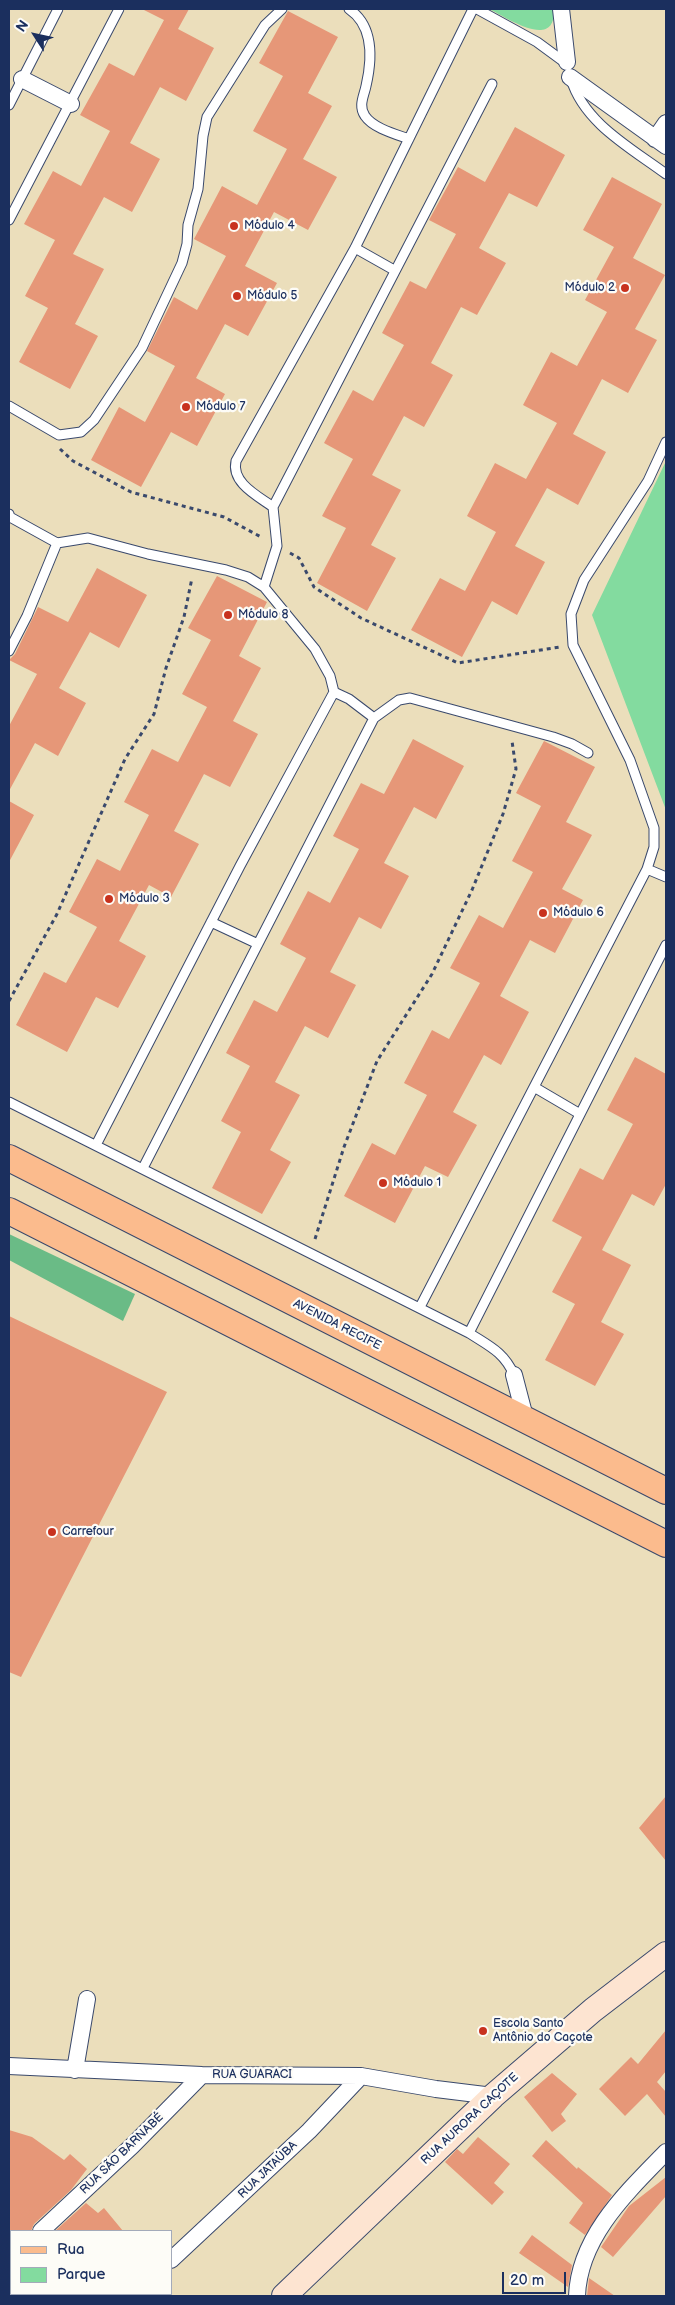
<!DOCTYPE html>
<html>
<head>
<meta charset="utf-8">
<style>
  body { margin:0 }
  #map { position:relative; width:675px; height:2305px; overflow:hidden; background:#ebdebb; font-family:"Balsamiq Sans",sans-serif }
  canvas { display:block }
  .frame { position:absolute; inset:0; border:10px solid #1b2f5e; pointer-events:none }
  .legend { position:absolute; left:10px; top:2230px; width:162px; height:65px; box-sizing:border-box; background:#fdfcf7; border:1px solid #a3aaba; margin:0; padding:6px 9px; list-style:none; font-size:15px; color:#1b2f5e }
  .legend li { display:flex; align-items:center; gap:10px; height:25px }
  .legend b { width:25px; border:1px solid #a3aaba }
  .north { position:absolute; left:10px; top:10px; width:50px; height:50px; -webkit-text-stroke:4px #fdfcf7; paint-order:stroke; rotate:305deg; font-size:14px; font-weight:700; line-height:20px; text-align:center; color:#1b2f5e }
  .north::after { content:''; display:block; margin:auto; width:18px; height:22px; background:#1b2f5e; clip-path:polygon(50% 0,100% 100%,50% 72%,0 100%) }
  .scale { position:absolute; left:502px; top:2272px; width:64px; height:22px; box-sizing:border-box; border:2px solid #1b2f5e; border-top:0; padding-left:6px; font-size:15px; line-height:18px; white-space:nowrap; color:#1b2f5e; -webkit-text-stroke:4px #fdfcf7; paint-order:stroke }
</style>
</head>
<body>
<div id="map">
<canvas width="675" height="2305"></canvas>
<div class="frame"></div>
<ul class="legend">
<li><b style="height:6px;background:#fbbb8d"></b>Rua</li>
<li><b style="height:14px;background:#83db9f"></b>Parque</li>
</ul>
<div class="north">N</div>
<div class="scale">20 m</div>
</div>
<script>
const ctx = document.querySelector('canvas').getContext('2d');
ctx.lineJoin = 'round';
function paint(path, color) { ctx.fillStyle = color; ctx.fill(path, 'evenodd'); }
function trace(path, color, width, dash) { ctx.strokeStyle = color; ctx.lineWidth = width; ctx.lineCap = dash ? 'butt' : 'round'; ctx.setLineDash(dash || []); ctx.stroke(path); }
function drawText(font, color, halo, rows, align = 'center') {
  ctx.font = font + ' "Balsamiq Sans",sans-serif'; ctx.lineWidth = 4.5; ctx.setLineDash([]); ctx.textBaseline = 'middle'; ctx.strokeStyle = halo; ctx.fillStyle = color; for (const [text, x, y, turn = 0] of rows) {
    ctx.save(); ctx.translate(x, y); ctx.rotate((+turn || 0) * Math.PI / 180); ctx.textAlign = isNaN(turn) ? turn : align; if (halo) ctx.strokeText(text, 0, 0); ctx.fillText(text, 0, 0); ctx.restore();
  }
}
const green = new Path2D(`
  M489,9H554C556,52 506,17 489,9Z
  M666,461V810L592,615Z`);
const forest = new Path2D(`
  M9,1234L135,1294L123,1321L9,1260Z`);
const building = new Path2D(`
  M142,9H189L178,29L214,48L186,101L160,87L130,143L160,159L132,212L104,197L73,254L104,269L75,324L98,336L70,389L19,362L48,308L25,296L55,240L24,224L53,171L81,186L110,131L80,115L109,63L134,76L164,20Z
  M288,11L338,37L308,93L332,106L303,159L337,177L308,230L274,212L245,266L277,283L248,336L225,324L196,378L225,394L197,446L171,432L141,487L91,460L119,407L145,422L175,366L147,351L174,297L197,310L226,256L194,239L222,186L257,205L287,149L253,131L283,76L259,63Z
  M515,127L565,155L537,207L509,193L479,248L506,263L477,315L461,307L431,363L453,375L424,427L404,416L372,475L401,490L371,545L396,558L367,611L317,583L346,528L322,516L353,459L324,443L353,390L373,401L404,345L382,333L410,281L426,289L456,234L429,220L458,167L485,182Z
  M612,177L662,204L633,258L665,275L635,329L657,340L628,393L602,379L573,434L606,452L578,505L547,488L515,546L545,562L517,615L492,601L462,657L411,630L440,578L465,591L496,532L467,516L495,463L526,479L557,423L523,405L551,352L577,366L607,312L585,300L614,247L583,230Z
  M97,568L147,595L119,648L90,632L59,688L86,703L58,756L35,743L9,791V726L37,674L9,660L15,654L38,607L68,622Z
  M217,576L267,602L239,656L261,668L233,721L258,734L230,787L204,774L174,831L199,844L171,897L149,885L119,941L146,956L118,1008L96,997L67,1052L16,1025L44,972L66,983L97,927L69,912L97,859L120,871L149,815L124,802L152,749L178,762L207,707L182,694L211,640L188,628Z
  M413,739L464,766L436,819L414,807L384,863L409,876L381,929L359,917L330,972L356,985L328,1038L305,1026L275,1082L300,1095L270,1150L291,1162L262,1214L212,1188L241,1132L221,1121L250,1066L226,1053L254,1000L277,1012L306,958L280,944L308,891L330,903L359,849L333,836L361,783L384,794Z
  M544,741L595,767L566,822L592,835L562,889L583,900L555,953L530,940L500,996L529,1012L501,1065L484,1055L453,1112L477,1125L448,1177L425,1166L395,1223L344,1196L372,1143L395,1155L427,1095L404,1083L432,1030L449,1039L480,983L450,968L479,915L503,928L533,872L512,861L541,806L516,793Z
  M9,801L34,815L9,862Z
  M635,1057L666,1074V1184L654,1206L632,1194L602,1250L631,1265L601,1322L624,1334L595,1386L545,1360L575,1304L552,1292L582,1237L552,1221L580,1168L603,1180L633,1124L607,1110Z
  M9,1316L167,1392L21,1677L9,1672Z
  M666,1796V1861L639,1828Z
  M666,2030V2071L657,2082L666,2092V2117L647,2094L625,2116L599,2089L631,2057L638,2064Z
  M552,2073L577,2094L561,2114L566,2121L552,2132L524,2097Z
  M9,2130L32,2137L64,2160L70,2154L87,2169L71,2190L34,2224L31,2231H9Z
  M478,2137L510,2164L494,2183L504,2192L492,2205L445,2162L457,2149L463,2154Z
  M546,2140L577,2169L578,2167L612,2195L585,2235L569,2223L583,2203L532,2156Z
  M666,2177V2196L613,2257L601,2247L629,2206Z
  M86,2203L98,2213L104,2208L123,2231H55Z
  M532,2235L572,2265L568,2287L519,2253Z
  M589,2278L615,2296H587Z`);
const path = new Path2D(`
  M60,449L73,461L131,492L224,517L261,537
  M290,553L299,558L314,587L361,618L458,663L560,647
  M9,1001L57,914L125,759L154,714L166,668L184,617L192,578
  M315,1239L344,1147L377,1061L432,974L472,890L503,814L516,769L512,741`);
const service = new Path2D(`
  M349,9C374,26 372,60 366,86C364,96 358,106 365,116C373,128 395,134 409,139
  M473,9L355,248L236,461C231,483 258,496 273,507L492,84
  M477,9L537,42L567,64
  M571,79C584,123 631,148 666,174
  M9,105L58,9
  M9,220L119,9
  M355,248L394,270
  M9,406L59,435L81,432L94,420L142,348L182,263L187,244L188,225L198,189L203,136L207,117L265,25L282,9
  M9,514L10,517L57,543L88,538L148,554L226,570L248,577L264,587L315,649L330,676L334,692
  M264,587L277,546L273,507
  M9,651L27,616L57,543
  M374,718L399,700L410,698L553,737L572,744L588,753
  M647,869L666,877
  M211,922L258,944
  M534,1087L580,1114
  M9,1102L469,1333C489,1346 504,1352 514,1375
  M96,1145L240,866L334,692L349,699L374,718L143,1168
  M420,1307L647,869L654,847V828L630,760L573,645L571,614L584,580L648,481L666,442
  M469,1333L666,945`);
const minor = new Path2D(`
  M561,9L567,62
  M570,77L666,146
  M22,79L71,104
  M655,139L666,123
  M514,1375L526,1421
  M9,2066L202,2075L361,2076L436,2089L493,2096
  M75,2070L87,1999
  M41,2231L132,2146L202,2075
  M9,2260L11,2258
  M171,2260L309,2131L361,2076
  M132,2296L135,2294
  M577,2296C579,2237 627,2192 666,2152`);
const secondary = new Path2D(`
  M284,2296L493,2096L593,2010L666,1954`);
const primary = new Path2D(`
  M9,1158L666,1491
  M9,1211L666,1544`);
const markers = [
  [234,226,5,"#c8321e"],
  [625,288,5,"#c8321e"],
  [237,296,5,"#c8321e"],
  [186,407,5,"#c8321e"],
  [228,615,5,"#c8321e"],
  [109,899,5,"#c8321e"],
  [543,913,5,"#c8321e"],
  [383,1183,5,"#c8321e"],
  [52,1532,5,"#c8321e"],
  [483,2031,5,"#c8321e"]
];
const poiNames = [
  ["Módulo 4",244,226],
  ["Módulo 2",615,288,"right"],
  ["Módulo 5",247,296],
  ["Módulo 7",196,407],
  ["Módulo 8",238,615],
  ["Módulo 3",119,899],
  ["Módulo 6",553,913],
  ["Módulo 1",393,1183],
  ["Carrefour",62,1532],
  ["Escola Santo",493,2024],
  ["Antônio do Caçote",493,2038]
];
const streetNames = [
  ["AVENIDA RECIFE",337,1325,27],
  ["RUA GUARACI",252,2075],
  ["RUA AURORA CAÇOTE",470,2119,-43],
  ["RUA SÃO BARNABÉ",122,2154,-44],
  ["RUA JATAÚBA",268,2170,-44]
];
paint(green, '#83db9f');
paint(forest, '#6abb86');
paint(building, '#e69778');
trace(service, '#3a496c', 11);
trace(minor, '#3a496c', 18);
trace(secondary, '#3a496c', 26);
trace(primary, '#3a496c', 28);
trace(path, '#3a496c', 3, [4, 4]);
trace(service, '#fff', 9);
trace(minor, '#fff', 16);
trace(secondary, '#fde4d1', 24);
trace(primary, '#fbbb8d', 26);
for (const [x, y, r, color] of markers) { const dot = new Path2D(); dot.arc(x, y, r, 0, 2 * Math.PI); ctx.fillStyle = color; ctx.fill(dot); trace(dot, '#fdfcf7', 2); }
drawText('12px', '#1b2f5e', '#fdfcf7', poiNames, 'left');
drawText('12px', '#1b2f5e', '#fdfcf7', streetNames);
</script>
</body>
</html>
